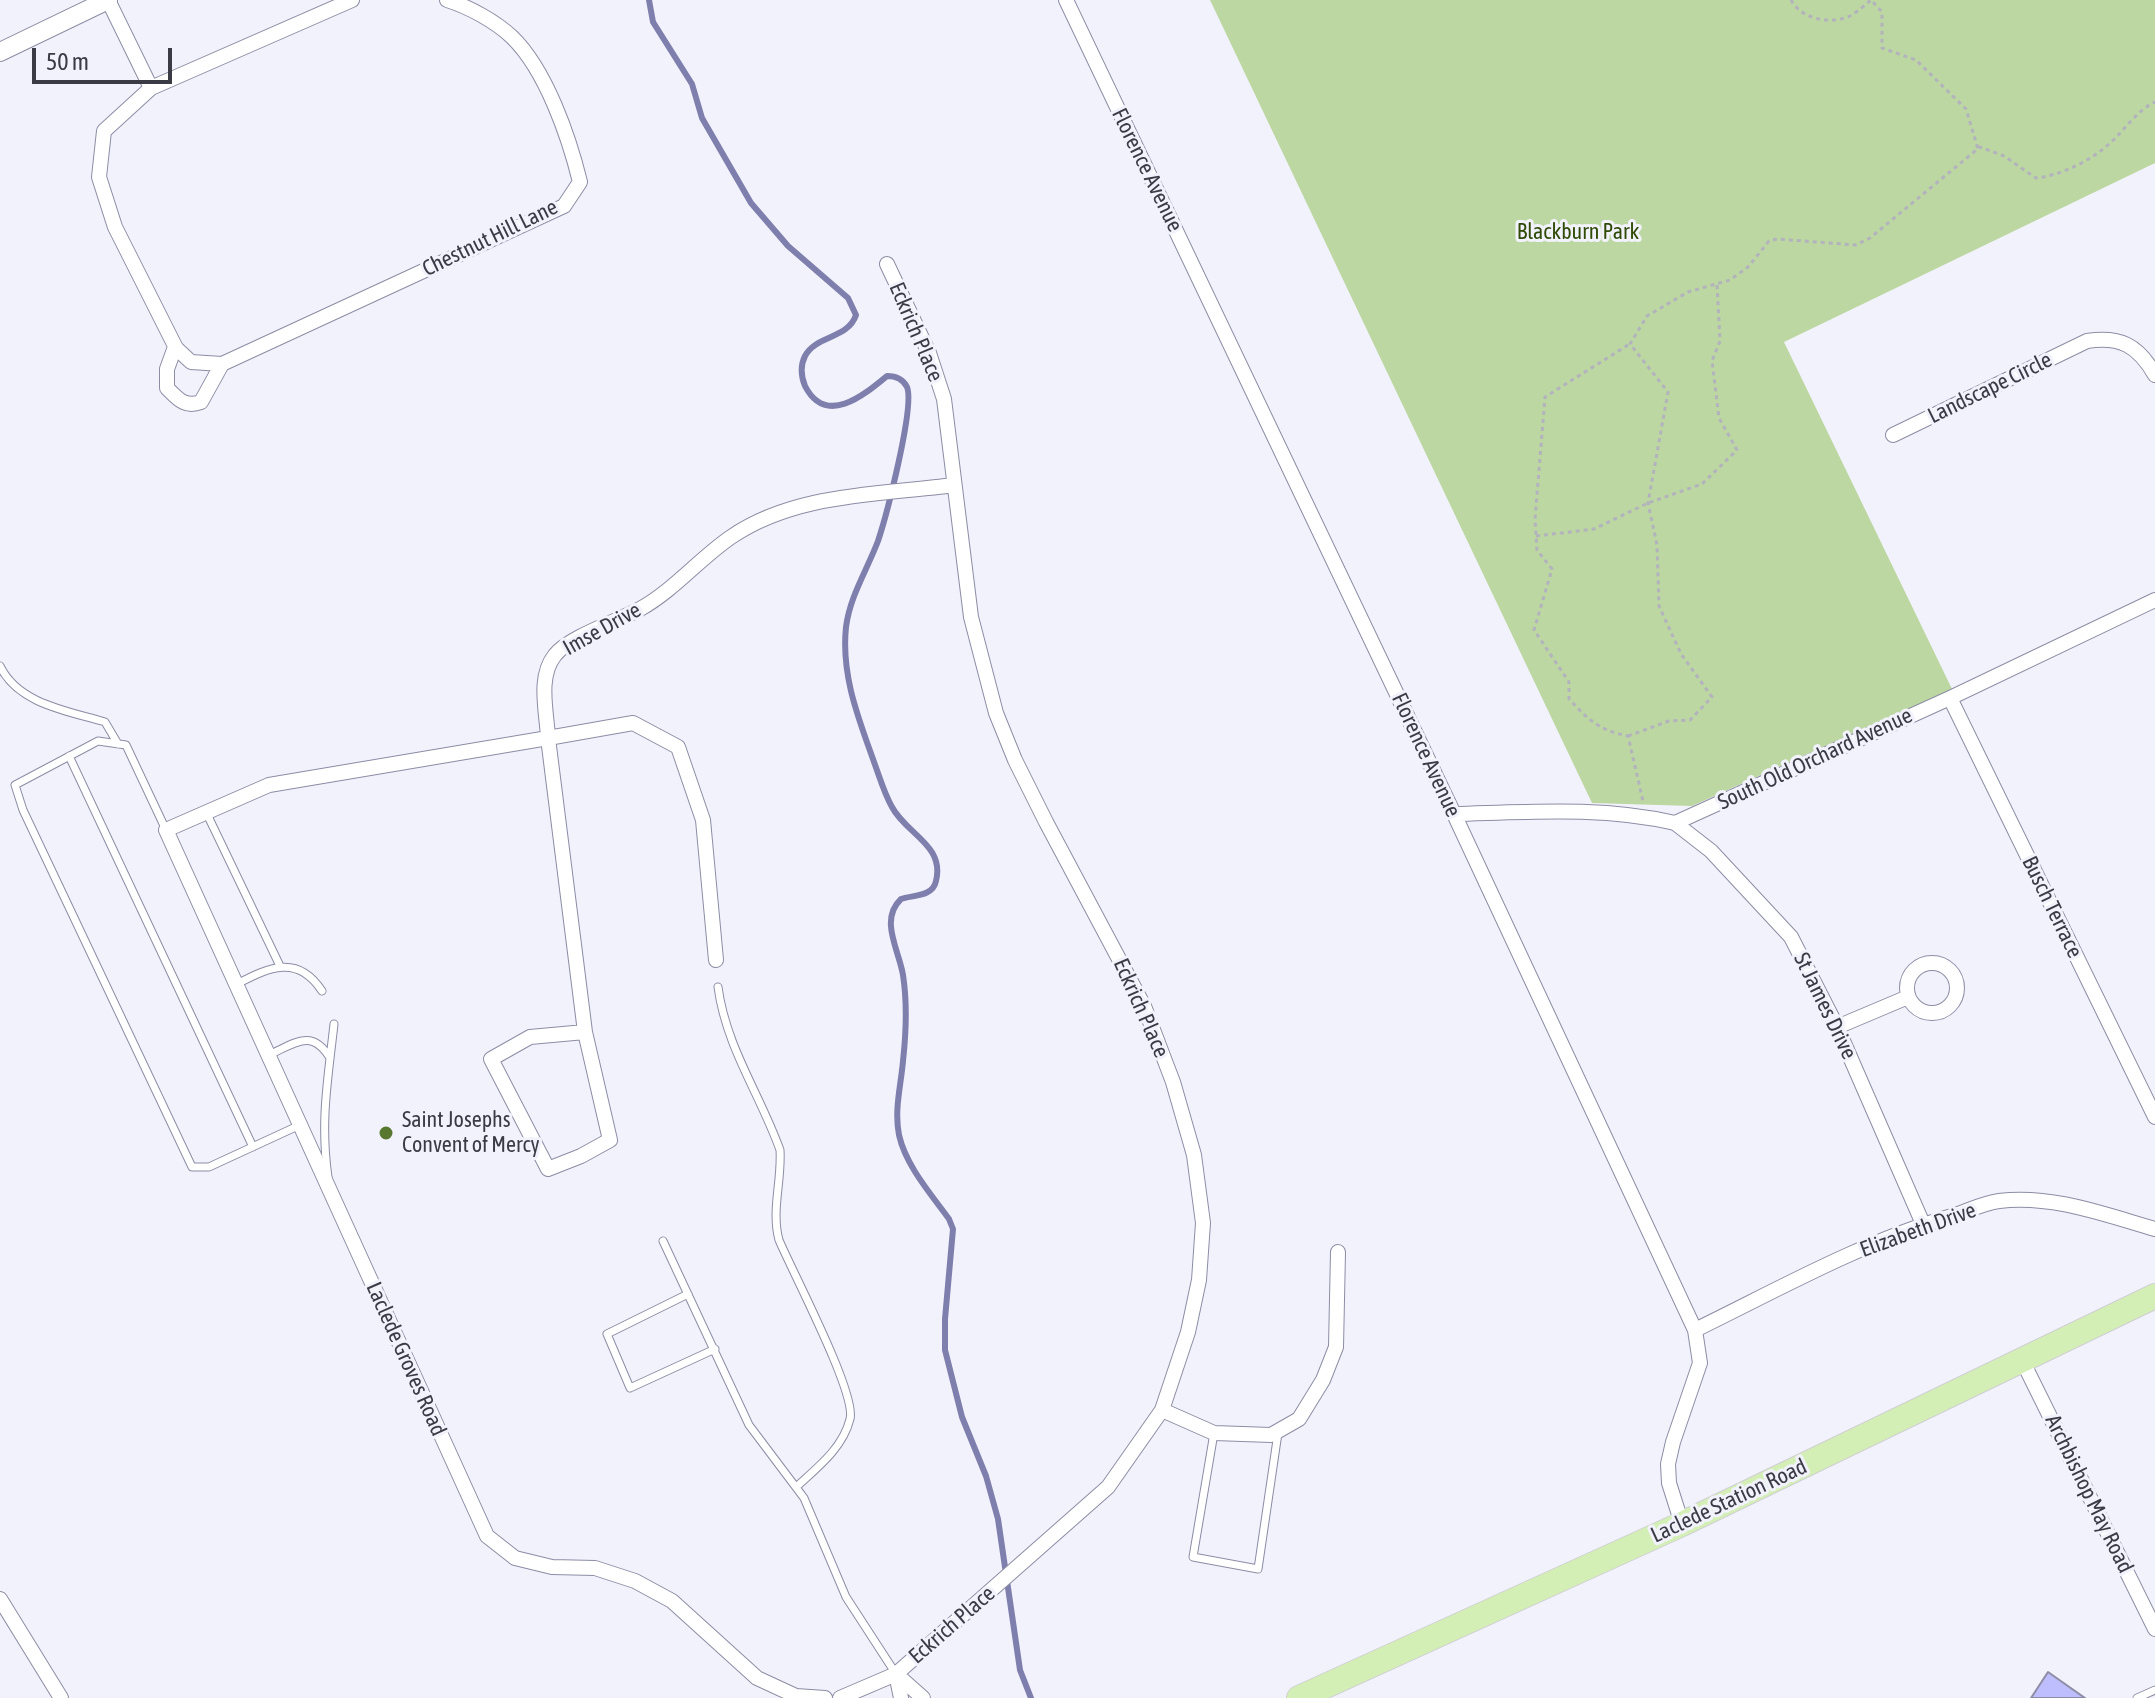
<!DOCTYPE html>
<html>
<head>
<meta charset="utf-8">
<style>
  body { margin:0 }
  #map { position:relative; width:2155px; height:1698px; overflow:hidden; background:#f2f2fd; font-family:"Asap Condensed",sans-serif }
  canvas { display:block }
  .scale { position:absolute; left:32px; top:48px; width:140px; height:36px; box-sizing:border-box; border:4px solid #3a3b45; border-top:0; padding-left:10px; font-size:24px; line-height:28px; white-space:nowrap; color:#3a3b45; -webkit-text-stroke:6px #f2f2fd; paint-order:stroke }
</style>
</head>
<body>
<div id="map">
<canvas width="2155" height="1698"></canvas>
<div class="scale">50 m</div>
</div>
<script>
const ctx = document.querySelector('canvas').getContext('2d');
ctx.lineJoin = 'round';
function paint(path, color) { ctx.fillStyle = color; ctx.fill(path, 'evenodd'); }
function trace(path, color, width, dash) { ctx.strokeStyle = color; ctx.lineWidth = width; ctx.lineCap = dash ? 'butt' : 'round'; ctx.setLineDash(dash || []); ctx.stroke(path); }
function drawText(font, color, halo, rows, align = 'center') {
  ctx.font = font + ' "Asap Condensed",sans-serif'; ctx.lineWidth = 6; ctx.setLineDash([]); ctx.textBaseline = 'middle'; ctx.strokeStyle = halo; ctx.fillStyle = color; for (const [text, x, y, turn = 0] of rows) {
    ctx.save(); ctx.translate(x, y); ctx.rotate((+turn || 0) * Math.PI / 180); ctx.textAlign = isNaN(turn) ? turn : align; if (halo) ctx.strokeText(text, 0, 0); ctx.fillText(text, 0, 0); ctx.restore();
  }
}
const green = new Path2D(`
  M1210,0H2155V163L1784,342L1952,689L1692,806L1592,803Z`);
const stream = new Path2D(`
  M649,0L653,22L692,84L702,118L751,203L788,246L848,298L856,315C848,339 816,335 805,356C800,366 801,376 805,386C826,427 864,395 887,376C896,376 903,379 907,387C915,407 886,517 878,541C867,570 850,596 846,627C841,675 858,717 874,762C880,778 884,793 892,807C906,834 945,845 936,881C933,897 912,895 901,899C879,920 899,950 903,975C907,1001 906,1034 903,1061C901,1085 894,1110 899,1135C906,1166 931,1194 949,1219L953,1229L945,1319V1350L962,1417L986,1476L998,1519L1020,1670L1031,1698`);
const building = new Path2D(`
  M2048,1672L2085,1698H2031Z`);
const path = new Path2D(`
  M1791,0C1801,19 1830,25 1850,16C1857,12 1865,5 1871,0L1882,12V48L1916,60L1966,109L1978,149
  M1628,345L1545,397L1535,519L1537,550L1552,569L1534,630L1569,682V699C1589,720 1598,730 1628,736L1643,801
  M1536,536L1594,529L1648,503L1702,484L1737,450L1719,418L1712,361L1720,341L1717,284
  M1628,736L1669,721L1690,720L1712,697L1681,654L1659,606L1657,545L1648,503L1668,392L1630,344L1647,316L1688,292L1730,280L1748,267L1769,241L1777,239L1856,245L1870,238L1980,147L2004,156L2036,178C2062,175 2090,161 2109,144C2125,130 2136,111 2155,102`);
const service = new Path2D(`
  M0,666C18,704 68,711 105,722L118,744
  M69,756L253,1147
  M206,812L280,966
  M166,830L126,745L98,741L15,785L23,810L192,1167H209L300,1125
  M237,984C269,967 298,954 322,991
  M718,987C726,1047 760,1094 780,1150C782,1181 771,1210 779,1240C792,1271 857,1394 850,1419C843,1448 817,1468 796,1487
  M269,1055C295,1043 312,1028 330,1058
  M328,1177C320,1121 328,1079 334,1024
  M663,1241L749,1425L804,1498L846,1597L896,1674
  M688,1294L607,1334L630,1388L715,1349
  M1214,1433L1193,1557L1258,1569L1278,1433
  M2137,1698L2155,1690`);
const minor = new Path2D(`
  M108,0L151,88
  M352,0L151,88L104,131L99,177L115,227L176,348L191,362L222,364L564,206L580,182C569,137 546,70 512,37C495,21 469,7 447,0
  M1066,0L1454,814L1695,1330L1700,1363L1673,1442L1668,1464L1669,1483L1682,1524
  M175,347L167,369V388C178,399 185,408 201,402L222,364
  M1893,435L2087,341C2120,336 2138,345 2155,375
  M1950,698L2155,1117
  M1454,814C1528,812 1603,806 1675,823L1950,698L2155,600
  M1675,823L1711,851L1791,937L1837,1027L1923,1224
  M1907 988a25 25 0 1 1 50 0a25 25 0 1 1-50 0Z
  M1837,1027L1908,997
  M585,1032L610,1140L581,1156L548,1169L491,1059L530,1037L585,1032L548,738L633,723L678,747L703,820L716,960
  M1695,1330C1779,1289 1862,1242 1952,1216C1967,1211 1984,1203 1999,1201C2051,1194 2106,1215 2155,1229
  M2022,1360L2155,1629
  M1162,1410L1214,1433L1271,1435L1299,1419L1323,1380L1336,1347L1338,1252
  M0,1599L61,1698
  M896,1674L923,1698
  M896,1674L901,1698
  M825,1698L796,1696L757,1678L672,1601L635,1581L595,1568L552,1567L515,1558L487,1536L166,830L269,785L548,738C547,713 537,677 555,655C569,637 618,621 640,609C674,590 699,559 731,537C795,493 879,495 954,485
  M840,1698L896,1674L1108,1487L1162,1410L1188,1332L1199,1280L1203,1223L1194,1155L1173,1082L1144,1006L1046,822L1015,760L996,713L971,617L944,399L929,353L887,264`);
const tertiary = new Path2D(`
  M0,52L108,0`);
const primary = new Path2D(`
  M1299,1698L1682,1524L2155,1296`);
const markers = [
  [386,1133,8,"#58782f"]
];
const streetNames = [
  ["Florence Avenue",1147,170,64],
  ["Chestnut Hill Lane",490,238,-26],
  ["Eckrich Place",916,332,67],
  ["Landscape Circle",1990,388,-26],
  ["Imse Drive",602,629,-29],
  ["Florence Avenue",1426,755,65],
  ["South Old Orchard Avenue",1815,759,-25],
  ["Busch Terrace",2052,907,64],
  ["St James Drive",1825,1006,64],
  ["Eckrich Place",1141,1008,66],
  ["Elizabeth Drive",1918,1230,-20],
  ["Laclede Groves Road",406,1359,66],
  ["Archbishop May Road",2089,1494,64],
  ["Laclede Station Road",1729,1501,-25],
  ["Eckrich Place",952,1625,-41]
];
const parkNames = [
  ["Blackburn Park",1578,232]
];
const poiNames = [
  ["Saint Josephs",402,1120],
  ["Convent of Mercy",402,1145]
];
paint(green, '#bcd7a1');
trace(stream, '#7f7fad', 6);
paint(building, '#bebdfd');
trace(building, '#8d8ea5', 2);
trace(service, '#8c8da4', 9);
trace(minor, '#8c8da4', 16);
trace(tertiary, '#8c8da4', 20);
trace(primary, '#d0d0d2', 26);
trace(path, '#b2b3bd', 3, [4, 4]);
trace(service, '#fff', 7);
trace(minor, '#fff', 14);
trace(tertiary, '#fff', 18);
trace(primary, '#d4efb6', 24);
for (const [x, y, r, color] of markers) { const dot = new Path2D(); dot.arc(x, y, r, 0, 2 * Math.PI); ctx.fillStyle = color; ctx.fill(dot); trace(dot, '#f2f2fd', 3); }
drawText('22px', '#3a3b45', '#f2f2fd', streetNames);
drawText('22px', '#304b06', '#f2f2fd', parkNames);
drawText('22px', '#3a3b45', '#f2f2fd', poiNames, 'left');
</script>
</body>
</html>
